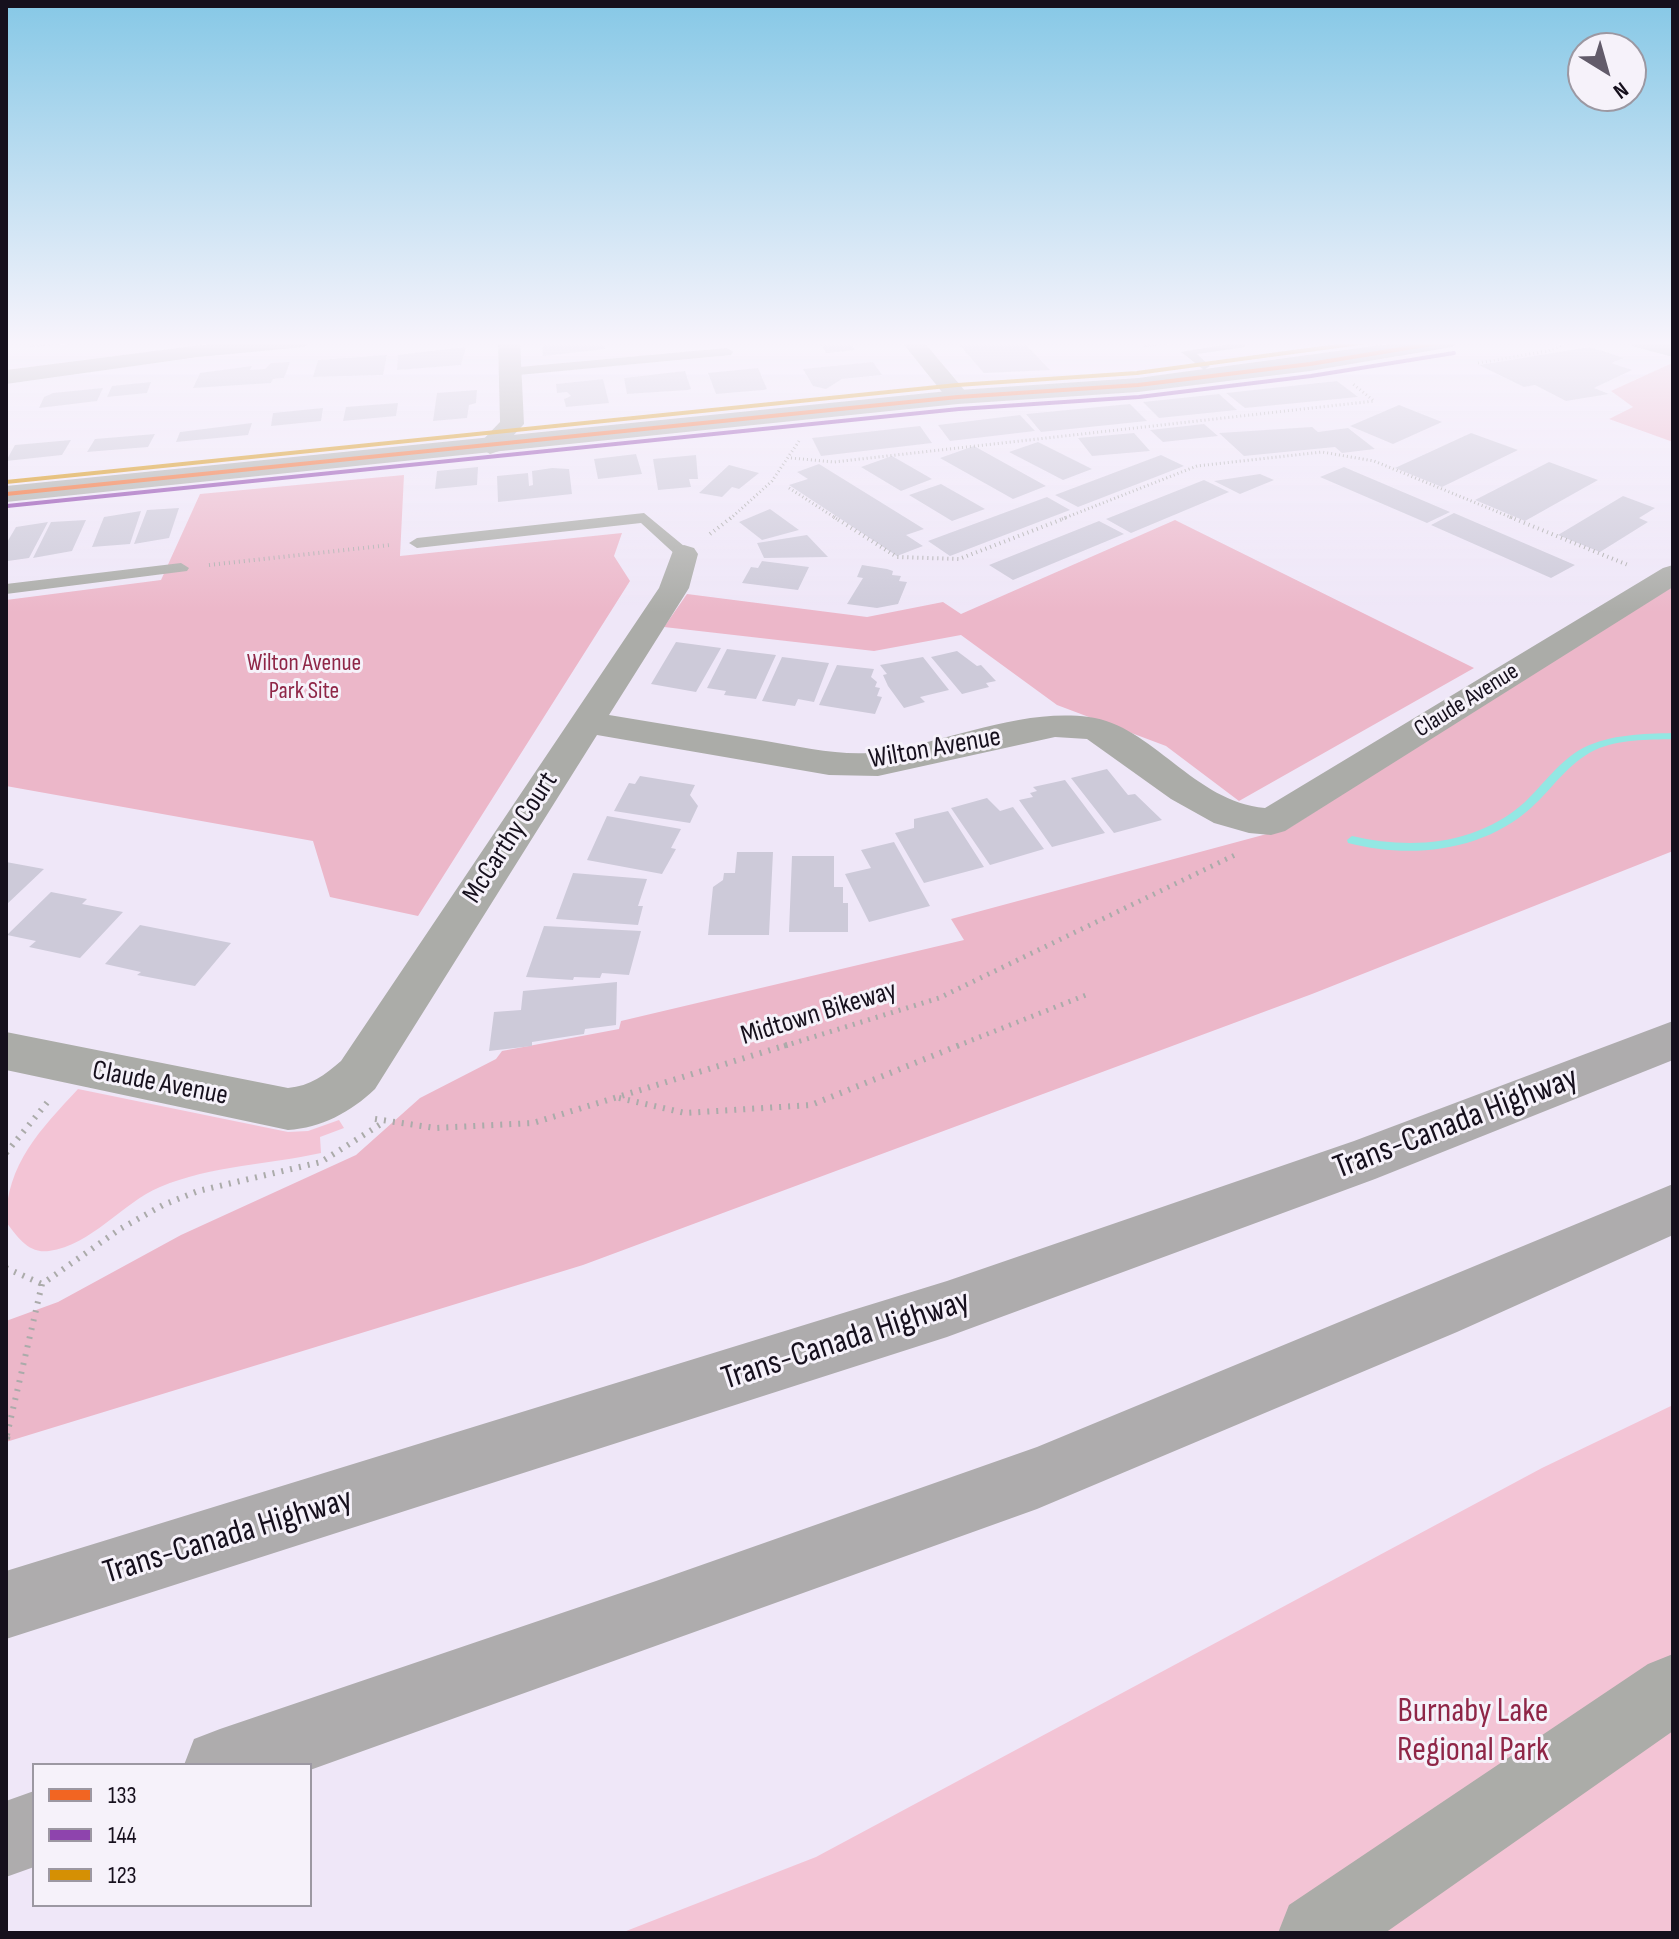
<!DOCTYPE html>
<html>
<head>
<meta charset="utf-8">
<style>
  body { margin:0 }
  #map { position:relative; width:1679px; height:1939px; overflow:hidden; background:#efe7f8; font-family:"Sofia Sans Condensed",sans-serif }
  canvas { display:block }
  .frame { position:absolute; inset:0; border:8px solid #16101d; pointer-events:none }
  .legend { position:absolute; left:32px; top:1763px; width:280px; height:144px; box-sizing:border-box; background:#f6f2fa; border:2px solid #9c98a2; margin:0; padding:10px 14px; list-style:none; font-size:24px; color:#16101d }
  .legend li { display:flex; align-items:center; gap:16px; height:40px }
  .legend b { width:40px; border:2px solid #9c98a2 }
  .north { position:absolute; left:1567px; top:32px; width:80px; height:80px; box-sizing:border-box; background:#f6f2fa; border:2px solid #9c98a2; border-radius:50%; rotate:143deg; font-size:22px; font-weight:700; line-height:32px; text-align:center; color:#16101d }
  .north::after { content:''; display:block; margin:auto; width:28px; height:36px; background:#625b6a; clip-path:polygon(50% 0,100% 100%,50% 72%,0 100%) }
</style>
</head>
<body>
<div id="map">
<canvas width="1679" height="1939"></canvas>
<div class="frame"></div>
<ul class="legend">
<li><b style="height:10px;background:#f26522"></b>133</li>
<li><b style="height:10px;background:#8e44ad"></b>144</li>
<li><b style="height:10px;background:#d59004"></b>123</li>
</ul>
<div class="north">N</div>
</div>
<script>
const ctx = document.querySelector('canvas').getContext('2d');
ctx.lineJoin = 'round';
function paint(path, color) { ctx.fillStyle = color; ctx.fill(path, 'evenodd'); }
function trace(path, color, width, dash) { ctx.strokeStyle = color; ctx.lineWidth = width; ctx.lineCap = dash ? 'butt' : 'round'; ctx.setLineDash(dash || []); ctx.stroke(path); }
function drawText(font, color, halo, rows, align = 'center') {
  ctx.font = font + ' "Sofia Sans Condensed",sans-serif'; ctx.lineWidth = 6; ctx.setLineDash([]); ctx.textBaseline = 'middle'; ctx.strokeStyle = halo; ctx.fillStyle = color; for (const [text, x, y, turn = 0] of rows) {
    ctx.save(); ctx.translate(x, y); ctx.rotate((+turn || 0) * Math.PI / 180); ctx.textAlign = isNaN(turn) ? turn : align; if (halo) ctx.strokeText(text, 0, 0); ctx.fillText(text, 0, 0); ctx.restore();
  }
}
const green = new Path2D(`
  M78,1089L288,1132L308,1131L339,1120L344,1128L320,1137L321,1153C267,1165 213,1165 160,1187C122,1203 92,1245 49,1251C28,1254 17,1236 6,1222C6,1164 41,1129 78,1089Z
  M1673,1405V1933H621L816,1857L1542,1468Z`);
const forest = new Path2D(`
  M1670,364H1673V442L1609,419L1633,407L1611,391Z
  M404,475L400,556L622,533L614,556L630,581L418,916L330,897L313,841L6,786V600L161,580L200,494Z
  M1175,520L1474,668L1239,801L1166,746L1057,705L961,635L874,651L664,627L687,594L867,617L943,602L961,614Z
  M1673,583V851L1312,994L583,1265L6,1442V1321L58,1302L181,1235L356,1155L420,1098L496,1059L502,1051L619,1029L621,1021L964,940L951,919L1289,828Z`);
const stream = new Path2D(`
  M1673,733V739C1647,740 1619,739 1595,750C1568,763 1553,788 1532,807C1483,852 1410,859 1348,843L1347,840L1352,836C1412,850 1477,845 1525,802C1544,784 1559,761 1583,748C1611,734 1643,734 1673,733Z`);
const building = new Path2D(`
  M33,341H80V343L29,347Z
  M559,341H604L605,349L543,356L542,344Z
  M819,341H850L855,350L826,353Z
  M956,341H1022L1050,370L984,373Z
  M1137,341H1182V343L1144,347Z
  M466,347L461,365L397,370L398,355Z
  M1590,347L1624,358L1611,363L1632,370L1594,388L1609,394L1566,401L1535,385L1524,387L1479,365Z
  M387,355L383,375L313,377L318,360Z
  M290,362L284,378L273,379L271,383L193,388L200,373L252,366L250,370L265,369L271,363Z
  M873,362L882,375L842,379L826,389L813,386L803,369Z
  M758,368L767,389L763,390L716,394L708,373Z
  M685,371L691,389L687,390L627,394L624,378Z
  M603,379L609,403L566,407L564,399L571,396L567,392L557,393L556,384Z
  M1337,381L1358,397L1245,408L1226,393Z
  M151,382L147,393L107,397L112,386Z
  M103,388L97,401L39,408L44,397L53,393Z
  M477,390L476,403L469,405L467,418L433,421L437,393Z
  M1219,394L1237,410L1159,418L1143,402Z
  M398,403L396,416L343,421L346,407Z
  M1130,404L1147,421L1041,432L1026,414Z
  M1399,405L1442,422L1393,444L1350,426Z
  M323,408L321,421L271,426L273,413Z
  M1020,415L1035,431L950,441L938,425Z
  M252,423L248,435L176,442L180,432Z
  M1204,424L1218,436L1163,442L1150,430Z
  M920,426L932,443L821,456L812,438Z
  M1312,427L1318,432L1348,428L1375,449L1342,453L1335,447L1244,456L1219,433Z
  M1134,433L1150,451L1092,456L1078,438Z
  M1471,433L1518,450L1442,487L1395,468Z
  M155,434L148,447L87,452L95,439Z
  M71,440L62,455L6,461L15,445Z
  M1038,442L1092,469L1063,480L1009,452Z
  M974,446L1046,486L1013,499L940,458Z
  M636,454L642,474L598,479L594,459Z
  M696,455L698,479H689L691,487L658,490L653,459Z
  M1161,455L1184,466L1078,507L1055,495Z
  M892,456L932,479L901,491L861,467Z
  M1549,462L1598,480L1525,521L1475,500Z
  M819,464L924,529L906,535L923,546L897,556L789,485L808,479L797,472Z
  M729,465L759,473L739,489L732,487L722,497L699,493Z
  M478,467L477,485L435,489L437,471Z
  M1344,467L1450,512L1427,523L1320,477Z
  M552,468L569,469L572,494L498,502L497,476L528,473L529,486L533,485L532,471Z
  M1260,474L1274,480L1240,494L1214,481Z
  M1204,480L1229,492L1131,533L1106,519Z
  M941,484L985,509L952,521L909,495Z
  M1623,496L1655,508L1639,518L1648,522L1600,552L1558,535Z
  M1047,497L1070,510L950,556L928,541Z
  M179,508L169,538L134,544L147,510Z
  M770,509L799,530L762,540L739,522Z
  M141,511L130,544L92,547L104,517Z
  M1454,513L1575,565L1551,578L1431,525Z
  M86,520L72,551L33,558L51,522Z
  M1099,521L1124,534L1013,580L989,565Z
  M48,522L29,558L8,561L6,544L16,527Z
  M807,535L828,557L764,558L757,543Z
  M762,561L809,567L798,590L742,583L751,567L758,568Z
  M862,565L887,569L893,571L892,575L901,576L899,581L907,582L898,604L877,608L847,604L863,578L857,577Z
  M676,642L721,648L696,692L651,684Z
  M727,649L776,655L756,699L724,695L726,691L707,688Z
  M957,651L977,666L981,665L996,681L986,683L989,687L962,694L931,657Z
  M782,657L829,663L814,702L798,699L795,706L762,701Z
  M923,657L949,690L920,697L925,702L904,708L888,686L883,675L887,674L880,665Z
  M837,665L874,669L871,677L877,682L875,687L880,688L877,696L882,697L875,714L819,705Z
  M1107,769L1128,795L1135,794L1162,820L1114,833L1071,778Z
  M640,776L695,785L690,795L698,806L690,823L614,811L629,783L635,784Z
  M1065,780L1105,833L1052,847L1019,800L1033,797L1030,793L1037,791L1033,787Z
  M987,798L1000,811L1013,807L1044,849L990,865L951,808Z
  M948,811L984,867L924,883L895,833L914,828V819Z
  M607,816L681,829L671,848L676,849L662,874L587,860Z
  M894,842L930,906L869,922L845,874L871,868L861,850Z
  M737,852H773L769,935H708L713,887L723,880L724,873H735Z
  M792,856H834V887H843V903H848V932H789Z
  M6,862L44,869L6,905Z
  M573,873L647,879L638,906H643L638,925L556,919Z
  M51,892L87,899L82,904L123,912L80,958L29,947L36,941L7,935Z
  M140,925L231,943L195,986L137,975L141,972L105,964Z
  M544,926L641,931L629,975L602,973L600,978L574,977L573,980L526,977Z
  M617,982L616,1025L585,1029L584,1034L532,1042V1046L489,1051L494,1012L521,1010L523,991Z`);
const pathFar4 = new Path2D(`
  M1478,363L1548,351L1572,341
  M791,458L834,462L1374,401L1353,384
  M789,488L837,519
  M730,519L772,481L799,441
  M1062,519L1197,466L1322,452L1374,461L1515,519`);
const pathFar3 = new Path2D(`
  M834,517L897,557L959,559L1068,517
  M1510,517L1628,565
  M710,534L732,517
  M209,565L390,545`);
const pathFar2 = new Path2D(`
  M784,1046L939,998L1239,853
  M957,1046L1086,995`);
const pathFar1 = new Path2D(`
  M619,1098L685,1113L811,1105L962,1044
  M375,1119L435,1128L533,1123L790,1044
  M6,1153L50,1099
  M6,1268L42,1284
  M7,1435L42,1284L120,1229L163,1205L198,1191L321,1162L384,1122`);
const path = new Path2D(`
  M6,1439L7,1433`);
const lane = new Path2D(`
  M1241,342L1245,343V347L1197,354L1210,366L1204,370L1181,352Z
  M727,348L733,352L731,355L508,376L502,372L508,368Z
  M644,513L690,551V557H678L641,523L417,548L409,543L417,538Z
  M181,563L189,568L187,571L6,594V584Z`);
const street = new Path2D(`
  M233,341H314L304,347L198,357L6,384V370Z
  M498,341H520L524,424L499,451L490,454L477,446L500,422Z
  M901,341H923L966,392L970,397L966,402H950Z
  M1630,341L1673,344V357L1632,346Z
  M684,545L694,548L698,554L689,588L609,715C661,724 714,732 766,741C802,747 843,757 880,752C948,742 1020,708 1089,717C1152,725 1194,802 1265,808L1663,568L1673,565V587L1285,831L1271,835L1249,833L1214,823L1171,799L1087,739L1055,737L878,776L829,775L597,735L375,1089C351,1112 321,1128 288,1130L6,1070V1032L288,1088C310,1086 325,1075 341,1061L659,588L674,548Z
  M1673,1654V1731L1385,1933H1278L1289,1905L1648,1664Z`);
const secondary = new Path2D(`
  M1411,341H1462L1452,347L1310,371L1138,392L958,404L6,502V486L958,390L1138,378Z
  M1643,341H1665L1669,346L1658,352L1650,351Z`);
const highway = new Path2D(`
  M1673,1021V1060L1375,1179L947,1337L6,1639V1571L947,1281L1354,1141Z
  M1673,1184V1235L1457,1332L1037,1509L310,1770V1765H184L194,1739L220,1729L656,1581L1037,1447Z
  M34,1791V1867L6,1877V1801Z`);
const bus1 = new Path2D(`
  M6,494L958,397L1138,385L1310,364L1450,341`);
const bus2 = new Path2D(`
  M7,506L959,409L1139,397L1311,376L1454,353`);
const bus3 = new Path2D(`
  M6,482L957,385L1137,373L1375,341`);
const farParknames = [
  ["Wilton Avenue",304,664],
  ["Park Site",304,692]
];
const farStreetnames = [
  ["Claude Avenue",1467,701,-32]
];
const streetNames = [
  ["Wilton Avenue",935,749,-10],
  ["McCarthy Court",511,838,-57],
  ["Midtown Bikeway",819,1014,-17],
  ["Claude Avenue",160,1084,11]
];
const nearStreetnames = [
  ["Trans-Canada Highway",1456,1124,-21],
  ["Trans-Canada Highway",846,1341,-18],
  ["Trans-Canada Highway",228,1537,-17]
];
const nearParknames = [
  ["Burnaby Lake",1473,1712],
  ["Regional Park",1473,1751]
];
paint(green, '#f3c4d5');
paint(forest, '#ecb7c9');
paint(stream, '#93e7e3');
paint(building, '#cdcad9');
trace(pathFar4, '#ababaa', 3, [1, 3]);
trace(pathFar3, '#ababaa', 4, [1, 4]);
trace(pathFar2, '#ababaa', 5, [2, 6]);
trace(pathFar1, '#ababaa', 6, [2, 7]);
trace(path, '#ababaa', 8, [3, 9]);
paint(lane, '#abaca8');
paint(street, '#abaca8');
paint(secondary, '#a9aba6');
paint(highway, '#aeacad');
trace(bus1, '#f26522', 4);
trace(bus2, '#8e44ad', 4);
trace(bus3, '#d59004', 4);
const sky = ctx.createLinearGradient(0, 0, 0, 613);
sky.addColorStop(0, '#86c8e6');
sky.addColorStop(0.56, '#f8f4fc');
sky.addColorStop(1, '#f8f4fc00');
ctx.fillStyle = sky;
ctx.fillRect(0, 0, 1679, 613);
drawText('24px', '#8f2647', '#f6f2fa', farParknames);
drawText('24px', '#16101d', '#f6f2fa', farStreetnames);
drawText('28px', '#16101d', '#f6f2fa', streetNames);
drawText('34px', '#16101d', '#f6f2fa', nearStreetnames);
drawText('34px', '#8f2647', '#f6f2fa', nearParknames);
</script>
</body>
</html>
